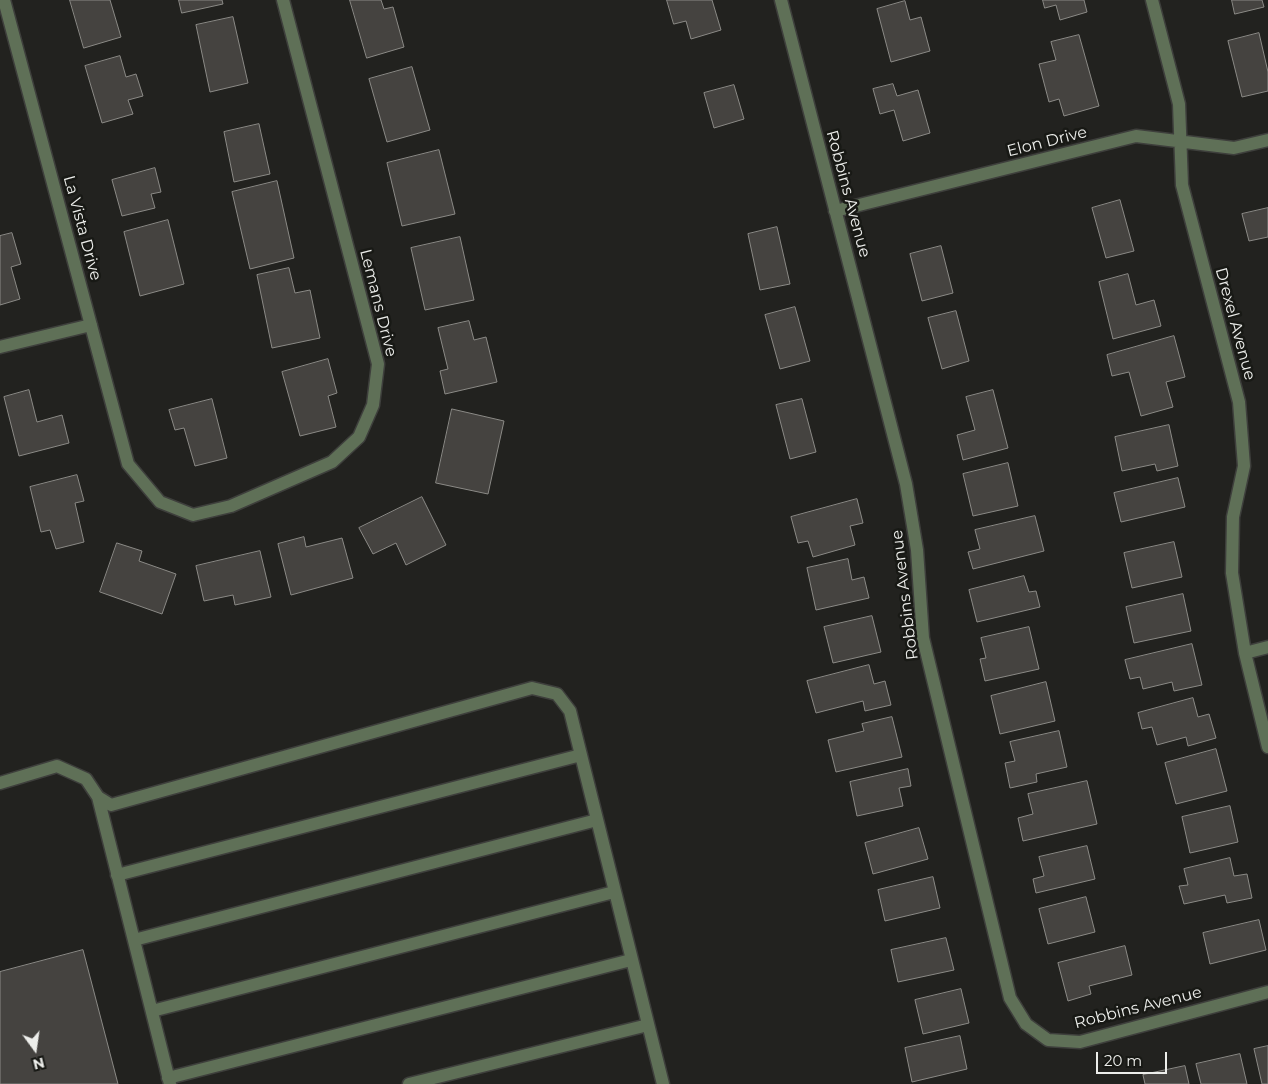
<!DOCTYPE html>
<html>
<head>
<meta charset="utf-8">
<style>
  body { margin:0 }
  #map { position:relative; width:1268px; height:1084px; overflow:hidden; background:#22221f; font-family:Montserrat,sans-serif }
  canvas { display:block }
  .north { position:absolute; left:10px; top:1024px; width:50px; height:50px; -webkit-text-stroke:4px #181915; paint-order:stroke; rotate:166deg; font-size:14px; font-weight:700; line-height:20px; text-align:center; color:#edeeeb }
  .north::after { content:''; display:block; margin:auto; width:18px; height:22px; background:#edeeeb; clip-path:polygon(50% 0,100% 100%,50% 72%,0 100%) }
  .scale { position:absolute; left:1096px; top:1052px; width:71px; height:22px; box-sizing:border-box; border:2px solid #edeeeb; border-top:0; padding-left:6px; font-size:15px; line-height:18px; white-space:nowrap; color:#edeeeb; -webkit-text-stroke:4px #181915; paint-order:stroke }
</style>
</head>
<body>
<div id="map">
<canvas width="1268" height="1084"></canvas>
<div class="north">N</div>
<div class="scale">20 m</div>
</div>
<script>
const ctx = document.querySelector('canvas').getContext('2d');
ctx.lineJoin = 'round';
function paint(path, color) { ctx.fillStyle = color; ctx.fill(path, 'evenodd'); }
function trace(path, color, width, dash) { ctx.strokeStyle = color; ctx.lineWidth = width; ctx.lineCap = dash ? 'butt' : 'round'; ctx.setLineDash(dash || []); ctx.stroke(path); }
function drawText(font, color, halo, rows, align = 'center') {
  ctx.font = font + ' Montserrat,sans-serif'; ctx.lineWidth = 5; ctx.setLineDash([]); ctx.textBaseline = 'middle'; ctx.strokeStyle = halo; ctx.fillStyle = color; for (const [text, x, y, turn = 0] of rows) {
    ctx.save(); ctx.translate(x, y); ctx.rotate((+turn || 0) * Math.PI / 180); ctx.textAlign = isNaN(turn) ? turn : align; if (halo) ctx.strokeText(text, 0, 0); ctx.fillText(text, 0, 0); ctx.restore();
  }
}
const building = new Path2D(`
  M70,0H110L121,37L84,48Z
  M179,0H222L223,4L182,13Z
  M350,0H381L384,9L393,7L404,47L367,58Z
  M667,0H712L721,30L691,39L686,21L674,24Z
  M1043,0H1084L1087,12L1060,20L1056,5L1045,8Z
  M1232,0H1262L1264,7L1235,14Z
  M905,1L910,20L921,17L930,51L891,62L877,9Z
  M233,17L248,83L210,92L196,25Z
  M1259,33L1268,72V91L1242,97L1228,41Z
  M1079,35L1099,106L1064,116L1059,99L1049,102L1039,64L1056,60L1051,42Z
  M120,56L126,77L136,74L143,96L128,100L133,114L102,123L85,66Z
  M412,67L430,130L387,142L369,79Z
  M893,84L897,96L918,90L930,133L903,141L894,110L880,114L873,89Z
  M734,85L744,119L714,128L704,93Z
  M259,124L270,174L234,182L224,132Z
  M439,150L455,214L402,226L387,163Z
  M155,168L161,192L151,194L155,208L122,216L112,180Z
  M277,181L294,258L250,269L232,192Z
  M1120,200L1134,251L1106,258L1092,208Z
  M1268,208V237L1249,241L1242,214Z
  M168,220L184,284L140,296L124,232Z
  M777,227L790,284L760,290L748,234Z
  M12,233L21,264L11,267L20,299L0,305V236Z
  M460,237L474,300L425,310L411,248Z
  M941,246L953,293L922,301L910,254Z
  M289,268L295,293L310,290L320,338L272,348L257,275Z
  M1128,274L1136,305L1154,300L1161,326L1113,339L1099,282Z
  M795,307L810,361L780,369L765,315Z
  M956,311L969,361L942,369L928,318Z
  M469,321L474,340L486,337L497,382L445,394L440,371L448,369L438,328Z
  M1174,336L1185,377L1166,382L1173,407L1141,416L1129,372L1112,376L1107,355Z
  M328,359L337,393L328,396L336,427L300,436L282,372Z
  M29,390L37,422L62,415L69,443L19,456L4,397Z
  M993,390L1008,448L963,460L957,435L975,430L966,397Z
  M212,399L227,458L195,466L184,428L175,430L169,410Z
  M802,399L816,452L790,459L776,405Z
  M452,409L504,421L488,494L436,483Z
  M1169,425L1178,466L1157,471L1155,464L1122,471L1115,437Z
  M1008,463L1018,506L973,516L963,474Z
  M77,475L84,501L75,503L84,542L56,549L50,530L41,532L30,487Z
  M1178,478L1185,507L1121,522L1114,493Z
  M422,497L446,545L406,565L396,543L373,554L359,528Z
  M857,499L863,523L850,526L855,545L813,557L808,541L798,543L791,517Z
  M1035,516L1044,551L973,569L968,552L980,549L975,530Z
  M304,537L306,547L342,538L353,578L291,595L278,544Z
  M1174,542L1182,577L1132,588L1124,553Z
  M117,543L142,551L139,561L176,574L162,614L100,592Z
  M260,551L271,597L235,605L233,595L204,601L196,566Z
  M848,559L852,580L864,577L869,598L816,610L807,568Z
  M1024,576L1029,592L1036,591L1040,607L977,622L969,590Z
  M1183,594L1191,631L1134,643L1126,607Z
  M872,616L881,652L833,663L824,627Z
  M1029,627L1039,669L985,681L980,659L986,658L981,638Z
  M1192,644L1202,685L1174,691L1172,682L1143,689L1140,677L1130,679L1125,660Z
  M869,665L874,684L885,681L891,705L865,711L863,701L816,713L807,681Z
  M1046,682L1055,721L1000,734L991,696Z
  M1193,698L1198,717L1209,714L1216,738L1188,746L1186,737L1157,745L1152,727L1142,729L1138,713Z
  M892,717L902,757L836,772L828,740L864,731L862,724Z
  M1059,731L1067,767L1036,774L1037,782L1010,788L1005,763L1015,761L1010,742Z
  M1216,749L1227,791L1176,804L1165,763Z
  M908,769L911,786L899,788L903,806L857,816L850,782Z
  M1087,781L1097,824L1023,841L1018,818L1033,814L1028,794Z
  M1230,806L1238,842L1190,853L1182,817Z
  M919,828L928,859L873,874L865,843Z
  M1087,846L1095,879L1036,893L1033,879L1044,876L1039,857Z
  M1230,858L1234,876L1247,874L1252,898L1227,903L1225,895L1184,904L1179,886L1188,885L1184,869Z
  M933,877L940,908L885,921L878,890Z
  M1086,897L1095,932L1048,944L1039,909Z
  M1259,920L1266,950L1210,964L1203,933Z
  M946,938L954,970L898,982L891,950Z
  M1125,946L1132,975L1089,986L1091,994L1068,1001L1058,963Z
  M83,950L118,1084H0V972Z
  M961,989L969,1023L923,1034L915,1000Z
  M960,1036L967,1069L912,1082L905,1048Z
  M1268,1046V1084H1262L1254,1049Z
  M1240,1054L1247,1084H1201L1196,1064Z
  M1185,1066L1189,1084H1145L1143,1075Z`);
const lane = new Path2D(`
  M0,783L57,766L86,779L98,797L111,805L532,688L557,694L570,711L663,1084
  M98,797L170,1084
  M117,875L581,755
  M134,940L597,820
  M152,1011L614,892
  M168,1078L631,960
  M409,1084L648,1025`);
const street = new Path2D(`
  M4,0L128,464L160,502L193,515L231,506L332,462L359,437L373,405L378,364L283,0
  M781,0L906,484L917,550L923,638L1010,998L1026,1024L1048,1040L1080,1042L1268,992
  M1152,0L1179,104L1182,185L1239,402L1244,466L1233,517L1232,573L1245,653L1268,747
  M835,211L1136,136L1234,148L1268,140
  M0,347L91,325
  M1245,653L1268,647`);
const streetNames = [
  ["Elon Drive",1047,142,-14],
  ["Robbins Avenue",848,194,75],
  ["La Vista Drive",82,228,75],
  ["Lemans Drive",378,303,76],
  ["Drexel Avenue",1235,324,75],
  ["Robbins Avenue",905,595,-97],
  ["Robbins Avenue",1138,1008,-14]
];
paint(building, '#454340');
trace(building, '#8b8a86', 1);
trace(lane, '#3e3f3c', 15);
trace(street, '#3e3f3c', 15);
trace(lane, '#5f7057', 12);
trace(street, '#5f7057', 12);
drawText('16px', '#edeeeb', '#181915', streetNames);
</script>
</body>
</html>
